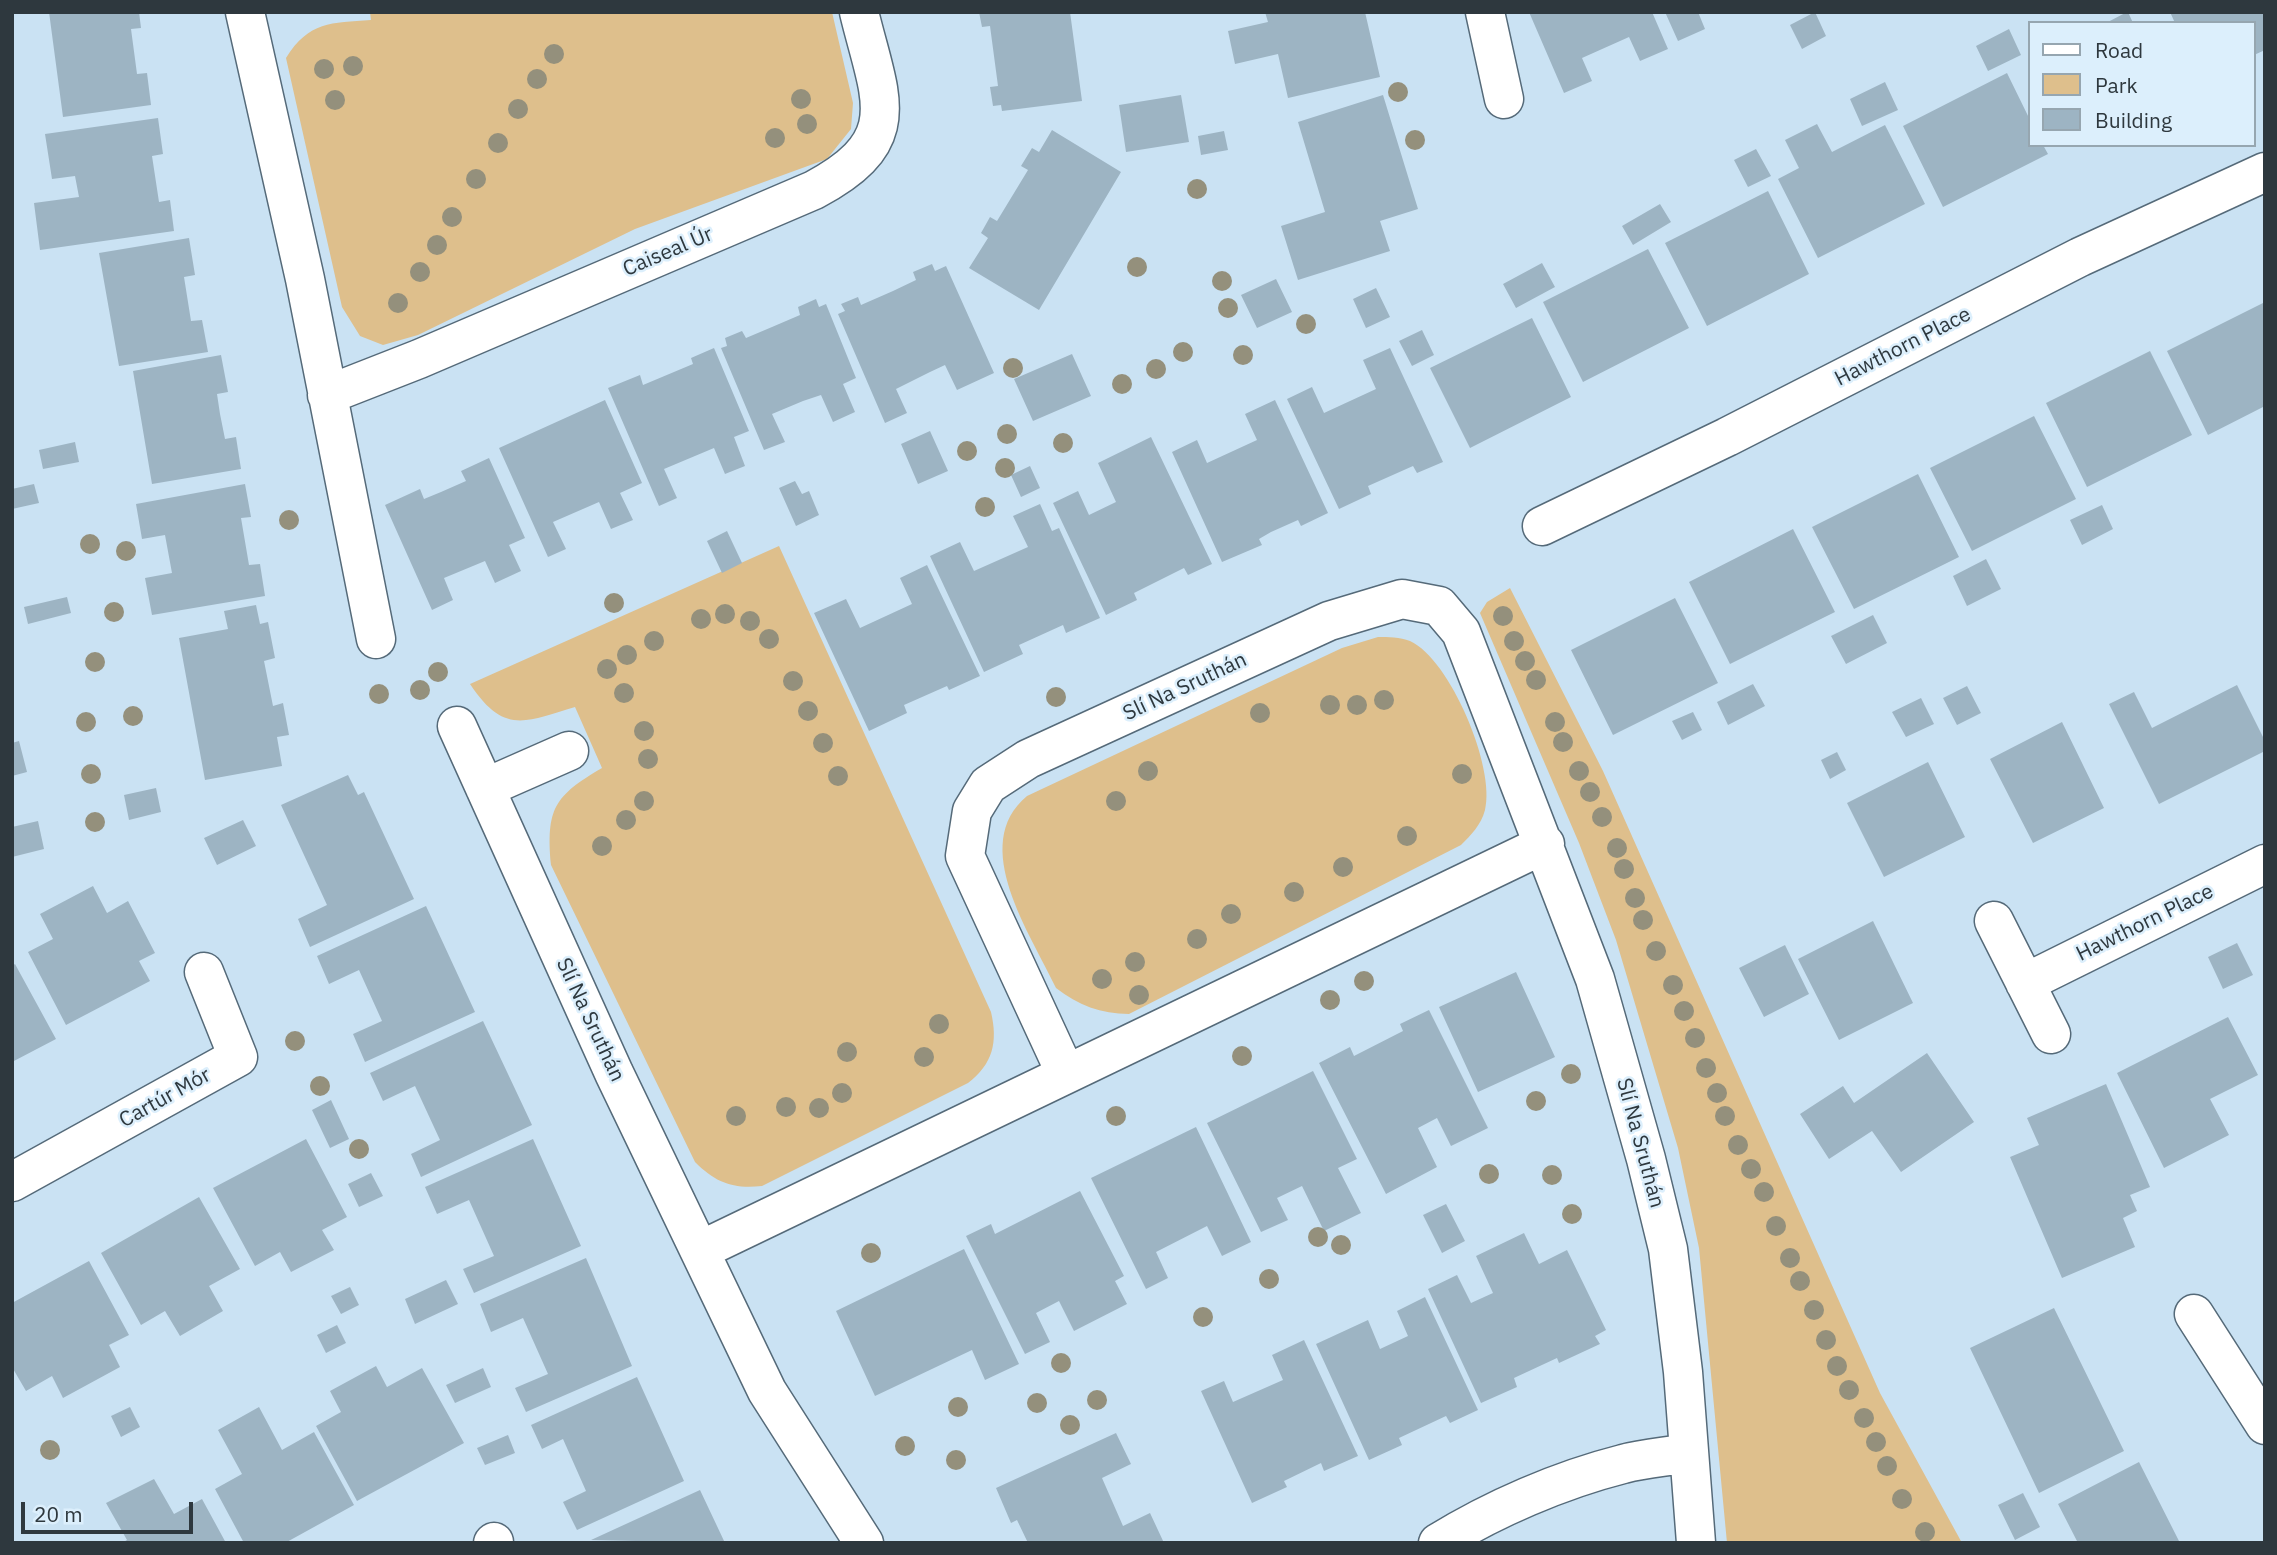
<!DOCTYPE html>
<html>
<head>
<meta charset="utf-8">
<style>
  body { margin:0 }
  #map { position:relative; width:2277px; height:1555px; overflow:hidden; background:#cae2f3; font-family:"IBM Plex Sans",sans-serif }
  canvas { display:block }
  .frame { position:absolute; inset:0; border:14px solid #2e383e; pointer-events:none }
  .legend { position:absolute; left:2028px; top:21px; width:228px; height:126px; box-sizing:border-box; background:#dceffc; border:2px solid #96a6b0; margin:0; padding:9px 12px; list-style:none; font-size:21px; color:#2e383e }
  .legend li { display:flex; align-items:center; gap:14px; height:35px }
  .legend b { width:35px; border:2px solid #96a6b0 }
  .scale { position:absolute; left:21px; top:1502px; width:172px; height:32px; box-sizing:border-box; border:4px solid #2e383e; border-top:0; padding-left:9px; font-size:21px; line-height:24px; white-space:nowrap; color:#2e383e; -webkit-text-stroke:5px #dceffc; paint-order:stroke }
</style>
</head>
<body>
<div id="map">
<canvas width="2277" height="1555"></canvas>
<div class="frame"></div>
<ul class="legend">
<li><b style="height:9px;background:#fff"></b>Road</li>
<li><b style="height:19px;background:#debf8c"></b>Park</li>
<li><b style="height:19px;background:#9db4c3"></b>Building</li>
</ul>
<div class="scale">20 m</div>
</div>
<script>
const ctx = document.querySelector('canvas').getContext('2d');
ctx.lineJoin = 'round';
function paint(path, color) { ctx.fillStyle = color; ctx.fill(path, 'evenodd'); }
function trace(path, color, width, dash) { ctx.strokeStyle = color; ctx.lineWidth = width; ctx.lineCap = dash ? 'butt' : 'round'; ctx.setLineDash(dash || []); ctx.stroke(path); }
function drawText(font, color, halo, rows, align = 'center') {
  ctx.font = font + ' "IBM Plex Sans",sans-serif'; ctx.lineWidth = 5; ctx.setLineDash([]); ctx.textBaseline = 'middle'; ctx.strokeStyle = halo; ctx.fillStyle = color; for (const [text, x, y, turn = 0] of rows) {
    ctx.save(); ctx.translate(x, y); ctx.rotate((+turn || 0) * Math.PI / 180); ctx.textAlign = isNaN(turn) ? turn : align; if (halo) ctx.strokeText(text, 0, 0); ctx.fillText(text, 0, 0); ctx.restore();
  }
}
const green = new Path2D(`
  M370,12H832L853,103L851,129L827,159L635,229L418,335L383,345L360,336L342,307L286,58C309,21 331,23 371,20Z
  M779,546L991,1012C998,1042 993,1064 968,1083L762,1186C733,1189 716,1183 695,1162L551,865C546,809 554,796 602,768L575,707C525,722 504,735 470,684Z
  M1510,588L1603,771L1880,1393L1962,1543H1727L1699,1248L1678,1148L1616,940L1579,843L1480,613L1487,602Z
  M1378,637C1388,637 1400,637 1410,641C1450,659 1496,768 1485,810C1481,825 1471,835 1461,845L1129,1014C1101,1014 1078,1005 1056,988C1031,934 968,845 1027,796L1342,648Z`);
const building = new Path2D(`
  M49,12H139L141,28L131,29L137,74L147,73L151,105L63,117Z
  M979,12H1070L1082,101L1002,111L1001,105L993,106L990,87L998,86L990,26L982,27Z
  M1265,12H1365L1380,77L1288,98L1278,54L1235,64L1228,31L1268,22Z
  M1529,12H1652L1668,49L1640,61L1629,37L1582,58L1592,81L1564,93Z
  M1665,12H1698L1705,29L1678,41Z
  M1815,12L1826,36L1802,49L1790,25Z
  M2128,12L2133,23H2106L2127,12Z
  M2170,12H2265V50L2254,55V23H2175Z
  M2009,29L2021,55L1988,71L1976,46Z
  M2007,73L2030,120V145H2043L2048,154L1943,207L1903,126Z
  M1885,82L1898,110L1862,126L1850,99Z
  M1181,95L1189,142L1126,152L1119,105Z
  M1383,95L1418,209L1380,221L1390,251L1298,280L1281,226L1325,212L1298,122Z
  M158,118L163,154L152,156L159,202L170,200L174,231L40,250L34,203L79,197L75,176L52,179L45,134Z
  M1817,124L1832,152L1885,125L1925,204L1818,258L1778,179L1799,168L1785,140Z
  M1052,130L1121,172L1039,310L969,268L988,238L981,233L990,217L997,221L1028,170L1021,166L1032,148L1039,152Z
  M1224,131L1228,150L1201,155L1198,136Z
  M1756,149L1771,176L1748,187L1734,160Z
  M1768,191L1809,274L1707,326L1665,243Z
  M1660,204L1671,222L1633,245L1622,226Z
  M189,238L195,275L184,277L191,321L202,320L208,352L119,366L99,253Z
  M1648,249L1689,328L1583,382L1543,302Z
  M1542,263L1555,287L1516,308L1503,284Z
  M932,264L935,271L946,266L994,373L957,390L945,365L930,372L896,389L907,413L885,423L838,314L845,311L841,304L858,297L861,305L893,291L916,280L913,272Z
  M1276,279L1292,312L1257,328L1241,295Z
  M1376,288L1390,317L1366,328L1353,299Z
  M816,299L819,307L826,304L856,378L843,384L855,412L833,422L821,395L803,401L772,414L785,442L764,450L721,348L727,346L725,338L742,331L746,338L772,327L800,315L798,307Z
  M2265,302V406L2208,435L2167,351Z
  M1532,318L1571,397L1470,448L1430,368Z
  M1422,330L1434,355L1412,366L1399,341Z
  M714,348L749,431L734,437L745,466L725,474L714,448L664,469L677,498L659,506L608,388L640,375L643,385L693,364L691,358Z
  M1390,348L1443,462L1417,473L1413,466L1368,486L1371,494L1339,509L1287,399L1312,387L1324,413L1376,389L1363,360Z
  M2150,351L2192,435L2087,487L2046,403Z
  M1072,354L1091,396L1033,421L1014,379Z
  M221,355L228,392L217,394L220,414L225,439L236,437L241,469L152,484L133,371Z
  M605,400L642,483L620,493L633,520L611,529L599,502L553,522L566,549L548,557L499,448Z
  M1275,400L1328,513L1301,526L1298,520L1271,532L1259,539L1262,545L1222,562L1172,452L1197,440L1207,463L1257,440L1245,414Z
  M2034,416L2076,499L1972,551L1930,468Z
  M930,431L948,471L918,484L901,444Z
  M1151,437L1212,564L1188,575L1184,568L1134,593L1137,600L1106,615L1053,503L1078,491L1089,515L1116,502L1098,463Z
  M75,442L79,462L43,469L39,450Z
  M489,458L525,538L509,545L521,571L495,583L485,561L444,578L453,600L432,610L385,505L420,489L424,499L441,492L466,481L461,471Z
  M1030,466L1040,488L1021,497L1011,475Z
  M1918,474L1959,557L1854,609L1812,527Z
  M795,481L802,494L809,491L819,515L796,526L779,488Z
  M34,484L39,503L12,509V489Z
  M245,484L251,517L241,518L249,565L260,564L265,596L152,615L145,578L172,573L165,535L142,539L136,504Z
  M1040,504L1052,531L1059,528L1100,618L1066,633L1063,625L1019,645L1023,654L984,672L930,556L960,542L974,571L1028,547L1013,516Z
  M2102,505L2113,529L2082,545L2070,520Z
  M1793,529L1835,612L1730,664L1689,582Z
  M727,531L742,563L722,573L707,541Z
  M1986,559L2001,589L1967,606L1953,576Z
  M927,565L980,676L949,690L947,686L904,705L907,713L869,731L814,613L846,599L860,628L912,604L900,578Z
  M67,597L71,613L28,624L24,607Z
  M1675,598L1718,683L1613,735L1571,650Z
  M256,605L260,624L268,622L275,658L264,661L273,706L283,703L289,735L277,737L282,766L205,780L179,638L228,629L224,611Z
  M1873,615L1887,643L1846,664L1831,636Z
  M1753,684L1765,706L1728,725L1717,702Z
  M2237,685L2265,741V751L2159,804L2109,704L2134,692L2152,728Z
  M1967,686L1981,713L1957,725L1943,698Z
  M1921,698L1934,724L1906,737L1892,712Z
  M1693,712L1702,730L1682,740L1672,721Z
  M2062,722L2104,808L2033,843L1990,759Z
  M19,741L27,772L12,776V743Z
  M1837,752L1846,770L1830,779L1821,760Z
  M1928,762L1965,837L1884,877L1847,803Z
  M348,775L358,795L364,792L414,899L310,947L298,919L327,905L281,805Z
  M156,788L161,812L129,820L124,795Z
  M243,820L256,846L217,865L204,838Z
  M38,821L44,849L12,857V827Z
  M93,886L107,913L128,901L155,953L139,961L150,981L66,1025L28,952L53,939L40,914Z
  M426,906L475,1012L365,1062L353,1034L382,1021L359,970L329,984L317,956Z
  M1873,921L1913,1003L1839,1040L1798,959Z
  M2237,943L2253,975L2223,989L2208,957Z
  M1785,945L1809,994L1764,1017L1739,968Z
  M15,964L56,1039L12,1062V966Z
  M1516,972L1555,1057L1478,1092L1439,1007Z
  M1429,1010L1488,1128L1451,1146L1437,1118L1418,1128L1437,1167L1386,1194L1319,1063L1350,1047L1354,1056L1403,1031L1400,1024Z
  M2228,1017L2258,1075L2210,1099L2229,1135L2164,1168L2117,1073Z
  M483,1021L532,1125L421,1177L411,1154L440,1140L415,1086L383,1101L370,1073Z
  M1927,1053L1974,1122L1901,1172L1872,1131L1829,1159L1800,1114L1843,1086L1854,1103Z
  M1313,1071L1357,1159L1338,1168L1361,1213L1324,1231L1302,1186L1277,1198L1288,1220L1261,1232L1207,1123Z
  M2106,1084L2150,1187L2130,1195L2137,1211L2123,1218L2135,1247L2062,1278L2010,1157L2039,1145L2027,1118Z
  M331,1100L349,1139L330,1148L312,1110Z
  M1196,1127L1251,1242L1222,1256L1207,1226L1156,1252L1168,1278L1146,1289L1091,1178Z
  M306,1139L347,1217L322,1230L334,1250L291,1272L280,1252L255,1266L213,1188Z
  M533,1139L581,1246L474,1293L463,1269L494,1256L469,1200L437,1214L425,1187Z
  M371,1173L383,1196L359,1207L348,1184Z
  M1080,1191L1124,1276L1115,1281L1127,1304L1074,1331L1059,1301L1036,1313L1050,1342L1025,1354L966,1236L991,1224L995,1234Z
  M199,1197L240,1269L209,1286L223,1311L180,1336L165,1311L141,1325L101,1253Z
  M1446,1204L1465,1241L1442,1253L1423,1215Z
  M1524,1233L1539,1264L1567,1250L1606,1330L1595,1336L1600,1344L1559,1363L1557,1358L1514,1378L1517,1387L1481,1403L1428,1289L1457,1275L1471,1303L1493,1293L1476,1256Z
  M964,1249L1019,1364L985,1380L972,1350L875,1396L836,1311Z
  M586,1258L632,1366L526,1412L515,1388L548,1374L523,1318L491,1332L480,1304Z
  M89,1261L129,1335L109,1345L120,1367L63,1398L52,1376L26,1391L12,1367V1303Z
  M446,1280L458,1304L415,1324L405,1299Z
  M350,1287L359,1305L341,1314L331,1296Z
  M1425,1297L1478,1410L1450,1423L1446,1416L1399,1438L1402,1445L1369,1460L1316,1344L1368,1320L1380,1349L1408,1336L1397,1311Z
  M2054,1308L2124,1451L2039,1493L1970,1348Z
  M337,1325L346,1343L326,1353L317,1335Z
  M1304,1340L1358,1456L1324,1471L1321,1463L1284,1481L1287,1487L1252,1503L1201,1391L1224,1381L1233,1402L1283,1380L1272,1355Z
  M376,1366L387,1387L422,1368L464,1443L357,1501L316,1426L341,1412L330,1391Z
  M483,1368L491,1387L455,1403L446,1385Z
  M637,1377L684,1481L577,1530L563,1502L586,1491L563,1439L542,1449L531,1425Z
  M130,1407L140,1427L121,1437L111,1416Z
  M259,1407L282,1450L314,1432L354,1505L285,1543H244L215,1489L242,1474L218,1430Z
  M1116,1433L1131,1464L1102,1478L1123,1526L1150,1513L1164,1543H1028L1017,1520L1011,1523L996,1488Z
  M508,1435L515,1453L485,1465L477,1448Z
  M2139,1462L2180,1543H2078L2058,1504Z
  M154,1479L174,1514L202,1499L226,1543H122L127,1540L106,1503Z
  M700,1490L725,1543L591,1540Z
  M2023,1493L2040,1527L2015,1540L1998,1505Z`);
const minor = new Path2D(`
  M245,12L305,279L376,639
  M1485,12L1504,99
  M327,395L419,359L814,190C908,140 880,99 859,12
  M1542,526L1727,437L2080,257L2265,172
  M457,726L614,1073L767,1391L864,1543
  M485,788L569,751
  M1994,921L2051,1034
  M2025,983L2265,864
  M1065,1072L965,856L972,811L988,785L1028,759L1329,621L1402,599L1439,606L1461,632L1595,979L1646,1159L1668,1249L1683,1372L1696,1543
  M12,1182L238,1057L204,972
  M701,1250L1545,844
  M2194,1314L2265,1425
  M493,1543L494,1542
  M1438,1543C1493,1509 1560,1480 1623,1464C1644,1458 1666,1457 1688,1453`);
const trees = [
  [554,54],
  [353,66],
  [324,69],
  [537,79],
  [1398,92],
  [801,99],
  [335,100],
  [518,109],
  [807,124],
  [775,138],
  [1415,140],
  [498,143],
  [476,179],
  [1197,189],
  [452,217],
  [437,245],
  [1137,267],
  [420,272],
  [1222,281],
  [398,303],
  [1228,308],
  [1306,324],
  [1183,352],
  [1243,355],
  [1013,368],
  [1156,369],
  [1122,384],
  [1007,434],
  [1063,443],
  [967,451],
  [1005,468],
  [985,507],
  [289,520],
  [90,544],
  [126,551],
  [614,603],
  [114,612],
  [725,614],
  [1503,616],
  [701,619],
  [750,621],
  [769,639],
  [654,641],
  [1514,641],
  [627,655],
  [1525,661],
  [95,662],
  [607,669],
  [438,672],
  [1536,680],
  [793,681],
  [420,690],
  [624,693],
  [379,694],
  [1056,697],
  [1384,700],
  [1330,705],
  [1357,705],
  [808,711],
  [1260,713],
  [133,716],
  [86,722],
  [1555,722],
  [644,731],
  [1563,742],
  [823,743],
  [648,759],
  [1148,771],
  [1579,771],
  [91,774],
  [1462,774],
  [838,776],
  [1590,792],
  [644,801],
  [1116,801],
  [1602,817],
  [626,820],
  [95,822],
  [1407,836],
  [602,846],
  [1617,848],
  [1343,867],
  [1624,869],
  [1294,892],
  [1635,898],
  [1231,914],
  [1643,920],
  [1197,939],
  [1656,951],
  [1135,962],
  [1102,979],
  [1364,981],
  [1673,985],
  [1139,995],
  [1330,1000],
  [1684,1011],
  [939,1024],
  [1695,1038],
  [295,1041],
  [847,1052],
  [1242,1056],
  [924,1057],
  [1706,1068],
  [1571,1074],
  [320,1086],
  [842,1093],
  [1717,1093],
  [1536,1101],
  [786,1107],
  [819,1108],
  [736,1116],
  [1116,1116],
  [1725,1116],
  [1738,1145],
  [359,1149],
  [1751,1169],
  [1489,1174],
  [1552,1175],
  [1764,1192],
  [1572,1214],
  [1776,1226],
  [1318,1237],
  [1341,1245],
  [871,1253],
  [1790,1258],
  [1269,1279],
  [1800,1281],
  [1814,1310],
  [1203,1317],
  [1826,1340],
  [1061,1363],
  [1837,1366],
  [1849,1390],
  [1097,1400],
  [1037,1403],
  [958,1407],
  [1864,1418],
  [1070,1425],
  [1876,1442],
  [905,1446],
  [50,1450],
  [956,1460],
  [1887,1466],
  [1902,1499],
  [1925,1532]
];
const streetNames = [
  ["Caiseal Úr",668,252,-23],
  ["Hawthorn Place",1903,347,-27],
  ["Slí Na Sruthán",1185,687,-25],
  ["Hawthorn Place",2145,923,-26],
  ["Slí Na Sruthán",590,1020,65],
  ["Cartúr Mór",165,1098,-29],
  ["Slí Na Sruthán",1640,1143,75]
];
paint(green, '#debf8c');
paint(building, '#9db4c3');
trace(minor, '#556a79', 41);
trace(minor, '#fff', 38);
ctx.fillStyle = '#94907c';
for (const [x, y] of trees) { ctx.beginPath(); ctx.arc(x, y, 10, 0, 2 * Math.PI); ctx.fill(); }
drawText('21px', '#2e383e', '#dceffc', streetNames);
</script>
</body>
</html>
